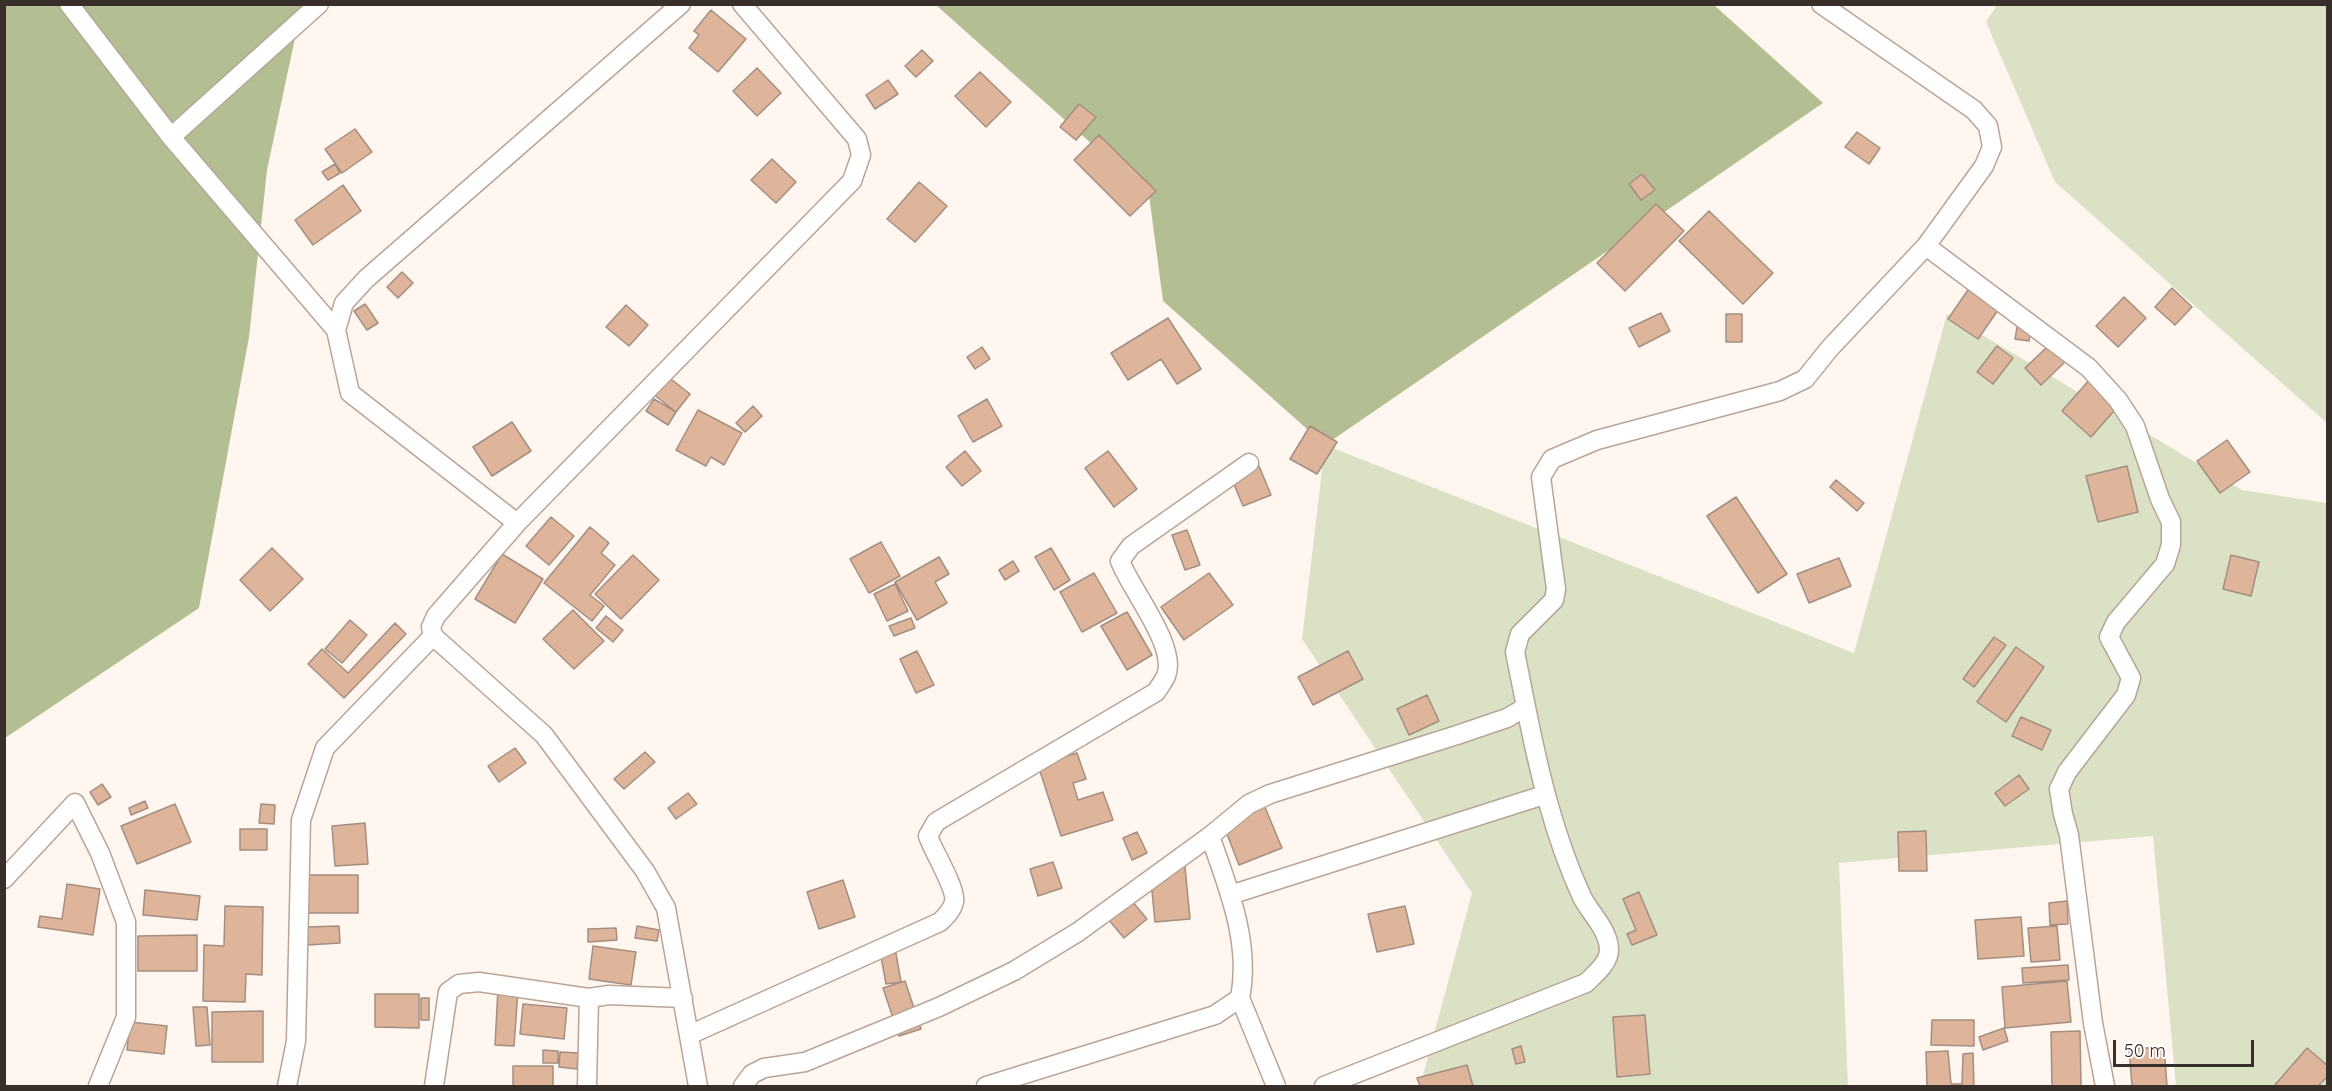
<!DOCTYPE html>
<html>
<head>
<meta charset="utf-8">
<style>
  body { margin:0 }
  #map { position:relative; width:2332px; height:1091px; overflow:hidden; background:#fff6f0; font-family:Quicksand,sans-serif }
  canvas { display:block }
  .frame { position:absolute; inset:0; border:6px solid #382f2a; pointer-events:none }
  .scale { position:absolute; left:2113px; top:1040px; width:141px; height:27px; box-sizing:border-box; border:3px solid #382f2a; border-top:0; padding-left:8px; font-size:18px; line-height:21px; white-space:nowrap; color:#382f2a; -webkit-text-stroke:4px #fff; paint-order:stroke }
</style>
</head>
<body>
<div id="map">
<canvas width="2332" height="1091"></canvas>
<div class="frame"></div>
<div class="scale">50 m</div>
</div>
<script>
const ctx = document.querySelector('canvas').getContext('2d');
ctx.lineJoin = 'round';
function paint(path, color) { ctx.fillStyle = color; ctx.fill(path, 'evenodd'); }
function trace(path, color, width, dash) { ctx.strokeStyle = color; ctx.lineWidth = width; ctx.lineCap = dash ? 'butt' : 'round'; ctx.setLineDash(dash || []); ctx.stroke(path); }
const green = new Path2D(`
  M1997,5H2327V423L2055,182L1986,22Z
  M1947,314L2242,490L2327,503V1086H2176L2153,836L1839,863L1848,1086H1420L1472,893L1302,639L1325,445L1854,653Z`);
const forest = new Path2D(`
  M5,5H302L267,170L249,337L199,608L5,738Z
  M936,5H1714L1823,103L1325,445L1163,301L1149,195Z`);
const building = new Path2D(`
  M711,10L746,39L718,72L689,48L699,35L694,31Z
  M922,50L933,61L916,77L905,66Z
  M757,68L781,93L757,116L733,91Z
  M980,72L1011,102L986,127L955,96Z
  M888,80L898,94L875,109L866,95Z
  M1079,104L1096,117L1076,140L1060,127Z
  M355,129L372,152L342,173L325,149Z
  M1857,132L1880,148L1869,164L1845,147Z
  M1099,135L1156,191L1130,216L1074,160Z
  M772,159L796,182L776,203L751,180Z
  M335,164L340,173L328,180L322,172Z
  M1642,174L1655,190L1641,200L1629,184Z
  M919,182L947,206L915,242L887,219Z
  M343,185L361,211L313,245L295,220Z
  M1656,204L1684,231L1625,291L1597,263Z
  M1709,211L1773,273L1743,304L1679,241Z
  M402,272L413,283L398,298L387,287Z
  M2172,288L2192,307L2175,325L2155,307Z
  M1968,290L1998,310L1978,339L1948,319Z
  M2124,297L2146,318L2118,347L2096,326Z
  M365,304L378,323L367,330L354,311Z
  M626,305L648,325L629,346L606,327Z
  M1661,313L1670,331L1639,347L1629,328Z
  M1726,314H1742V342H1726Z
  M1168,318L1201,369L1177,384L1161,359L1128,380L1111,353Z
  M2017,327L2031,329L2029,341L2015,339Z
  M1997,346L2013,358L1993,384L1977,372Z
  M2048,346L2065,362L2041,385L2025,368Z
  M982,347L990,359L975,369L967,357Z
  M667,376L690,394L676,412L653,394Z
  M2091,378L2121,403L2091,437L2062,411Z
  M654,399L676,412L668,425L646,411Z
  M987,399L1002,426L973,442L958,416Z
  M753,406L762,416L745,432L736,423Z
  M698,410L742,433L724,465L711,457L706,466L676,450Z
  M512,422L531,451L492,476L473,447Z
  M1310,426L1337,442L1317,474L1290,459Z
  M2227,440L2250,472L2220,493L2197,461Z
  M965,451L981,471L962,486L946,467Z
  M1108,451L1137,489L1114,507L1085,468Z
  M1259,466L1271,495L1243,506L1231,477Z
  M2127,466L2138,512L2098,522L2086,476Z
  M1836,480L1864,503L1857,511L1830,487Z
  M1736,497L1787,574L1758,593L1707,516Z
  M551,517L574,536L549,565L526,546Z
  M590,527L609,543L601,553L615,565L590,595L604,606L592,621L544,583Z
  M1187,530L1200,565L1185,570L1172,535Z
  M881,542L900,576L869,593L850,559Z
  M272,548L303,579L270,611L240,580Z
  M1051,548L1070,580L1054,590L1035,557Z
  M502,554L543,579L515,623L475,599Z
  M633,555L659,580L621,619L595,594Z
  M2231,555L2259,562L2251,596L2223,589Z
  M939,557L949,574L935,582L947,603L917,620L895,582Z
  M1839,558L1851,586L1809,603L1797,574Z
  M1013,561L1019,571L1005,580L999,570Z
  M1094,573L1117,613L1082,632L1060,592Z
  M1209,573L1233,605L1184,640L1161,607Z
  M895,584L908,611L887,621L874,594Z
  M573,610L604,641L574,669L543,639Z
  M1127,612L1152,655L1127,670L1101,626Z
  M606,616L623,630L613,642L596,628Z
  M911,618L915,628L894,636L889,626Z
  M350,620L367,635L342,663L325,649Z
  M395,623L406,634L344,698L308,664L322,649L348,673Z
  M1994,637L2006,645L1974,687L1963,679Z
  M2016,647L2044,667L2006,722L1977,702Z
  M917,651L934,685L916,693L900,659Z
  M1348,651L1363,679L1313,705L1298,677Z
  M1427,695L1439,721L1409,735L1397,709Z
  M2021,717L2051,730L2042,750L2012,736Z
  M515,748L526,763L499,782L488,766Z
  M645,752L655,762L624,789L614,779Z
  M1077,753L1086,779L1073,783L1078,800L1103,792L1113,820L1061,836L1038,765Z
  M2019,775L2029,789L2005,806L1995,793Z
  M102,784L111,797L98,805L90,792Z
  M688,793L697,804L676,819L668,808Z
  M145,801L148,808L131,815L129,808Z
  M175,804L191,842L137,864L121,826Z
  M261,804L275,805L274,824L259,823Z
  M1264,805L1282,848L1239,865L1222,821Z
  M365,823L368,864L335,866L332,826Z
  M240,829H267V850H240Z
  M1926,831L1927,871H1899L1898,832Z
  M1137,832L1147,853L1132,860L1123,838Z
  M1053,862L1062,888L1038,896L1030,869Z
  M1185,867L1190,919L1155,922L1150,870Z
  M308,875H358V913H308Z
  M843,880L855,917L819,929L807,892Z
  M67,884L100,889L93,935L38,927L40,916L62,919Z
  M145,890L200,896L197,920L143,915Z
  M1639,892L1657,935L1632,945L1627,934L1636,930L1623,899Z
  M1126,894L1147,919L1124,938L1103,913Z
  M2067,901L2068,924L2050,925L2049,903Z
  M225,906L263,907L262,975L246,974L245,1002L203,1001L204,945L224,946Z
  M1405,906L1414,944L1377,952L1368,914Z
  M2021,917L2024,956L1978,959L1975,920Z
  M339,926L340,943L308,945L307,927Z
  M637,926L659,930L657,941L635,938Z
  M2057,926L2060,960L2031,962L2028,928Z
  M616,928L617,940L588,942V929Z
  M197,935V971H138V936Z
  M593,946L636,952L631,985L589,979Z
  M895,948L901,982L886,984L880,951Z
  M2068,965L2069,980L2023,983L2022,968Z
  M905,981L921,1029L899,1036L883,988Z
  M2067,981L2071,1022L2005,1028L2002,987Z
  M498,989L518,990L514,1046L495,1045Z
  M375,994H419V1028L375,1027Z
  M421,998H429V1020H421Z
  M523,1004L567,1008L564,1039L520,1034Z
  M193,1007H207L210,1045L196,1046Z
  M263,1011V1062H212V1012Z
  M1645,1015L1650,1074L1617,1077L1613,1017Z
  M1932,1020H1974V1046L1931,1045Z
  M130,1022L167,1026L164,1054L127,1050Z
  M2004,1028L2008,1041L1983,1050L1979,1037Z
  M2080,1031L2081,1086H2052L2051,1032Z
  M1521,1046L1525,1062L1516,1064L1512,1049Z
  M2164,1047L2167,1086H2132L2129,1049Z
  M2307,1048L2328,1066V1076L2318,1086H2274Z
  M543,1050L558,1051V1063H543Z
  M1948,1051L1951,1084H1962L1963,1054L1973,1053L1974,1086H1927L1926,1052Z
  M560,1052L578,1053L577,1069L559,1067Z
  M1467,1065L1473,1086H1420L1417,1078Z
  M513,1066H553V1086H513Z`);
const minor = new Path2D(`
  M69,4L171,137L336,330
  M171,137L319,4
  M1926,246L2089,368L2118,400L2135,426L2160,499L2171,522V545L2165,564L2116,622L2109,637L2131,678L2126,695L2067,772L2059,789L2063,814L2069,835L2093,1023L2105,1086
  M517,523L350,393L336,330L344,303L366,279L681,4
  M4,879L75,803L100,853L126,922V1017L98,1086
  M1230,895L1544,795
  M1240,998L1276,1086
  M689,1035L940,922C946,916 952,911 954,902C957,889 933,851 928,836L936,822L1156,692C1159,687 1164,681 1166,676C1178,647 1131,590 1120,561L1131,546L1249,463
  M287,1086L296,1041L301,820L325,748L433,636
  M434,1086L448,992L459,984L479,982L589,998L609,995L683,998
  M587,1086L589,998
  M698,1086L666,908L645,871L544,735L433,636L431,627L436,616L517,523L852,181L861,155L857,139L742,4
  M743,1086L752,1074L764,1068L805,1062L939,1007L1014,971L1078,932L1210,836L1249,804L1270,794L1457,735L1507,718L1526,707L1515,652L1520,634L1554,600L1556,589L1541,477L1552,459L1597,440L1780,391L1805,379L1830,348L1926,246L1984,166L1992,147L1988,126L1974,110L1821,4
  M986,1086L1215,1015L1240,998C1251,943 1228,887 1210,836
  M1324,1086L1586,983C1595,974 1609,963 1609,950C1609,930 1590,913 1582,897C1554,836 1539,772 1526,707`);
paint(green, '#dae1c5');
paint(forest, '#b3bf93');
paint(building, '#deb59a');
trace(building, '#a38e81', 1.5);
trace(minor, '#b9a496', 21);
trace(minor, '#fff', 18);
</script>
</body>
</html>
